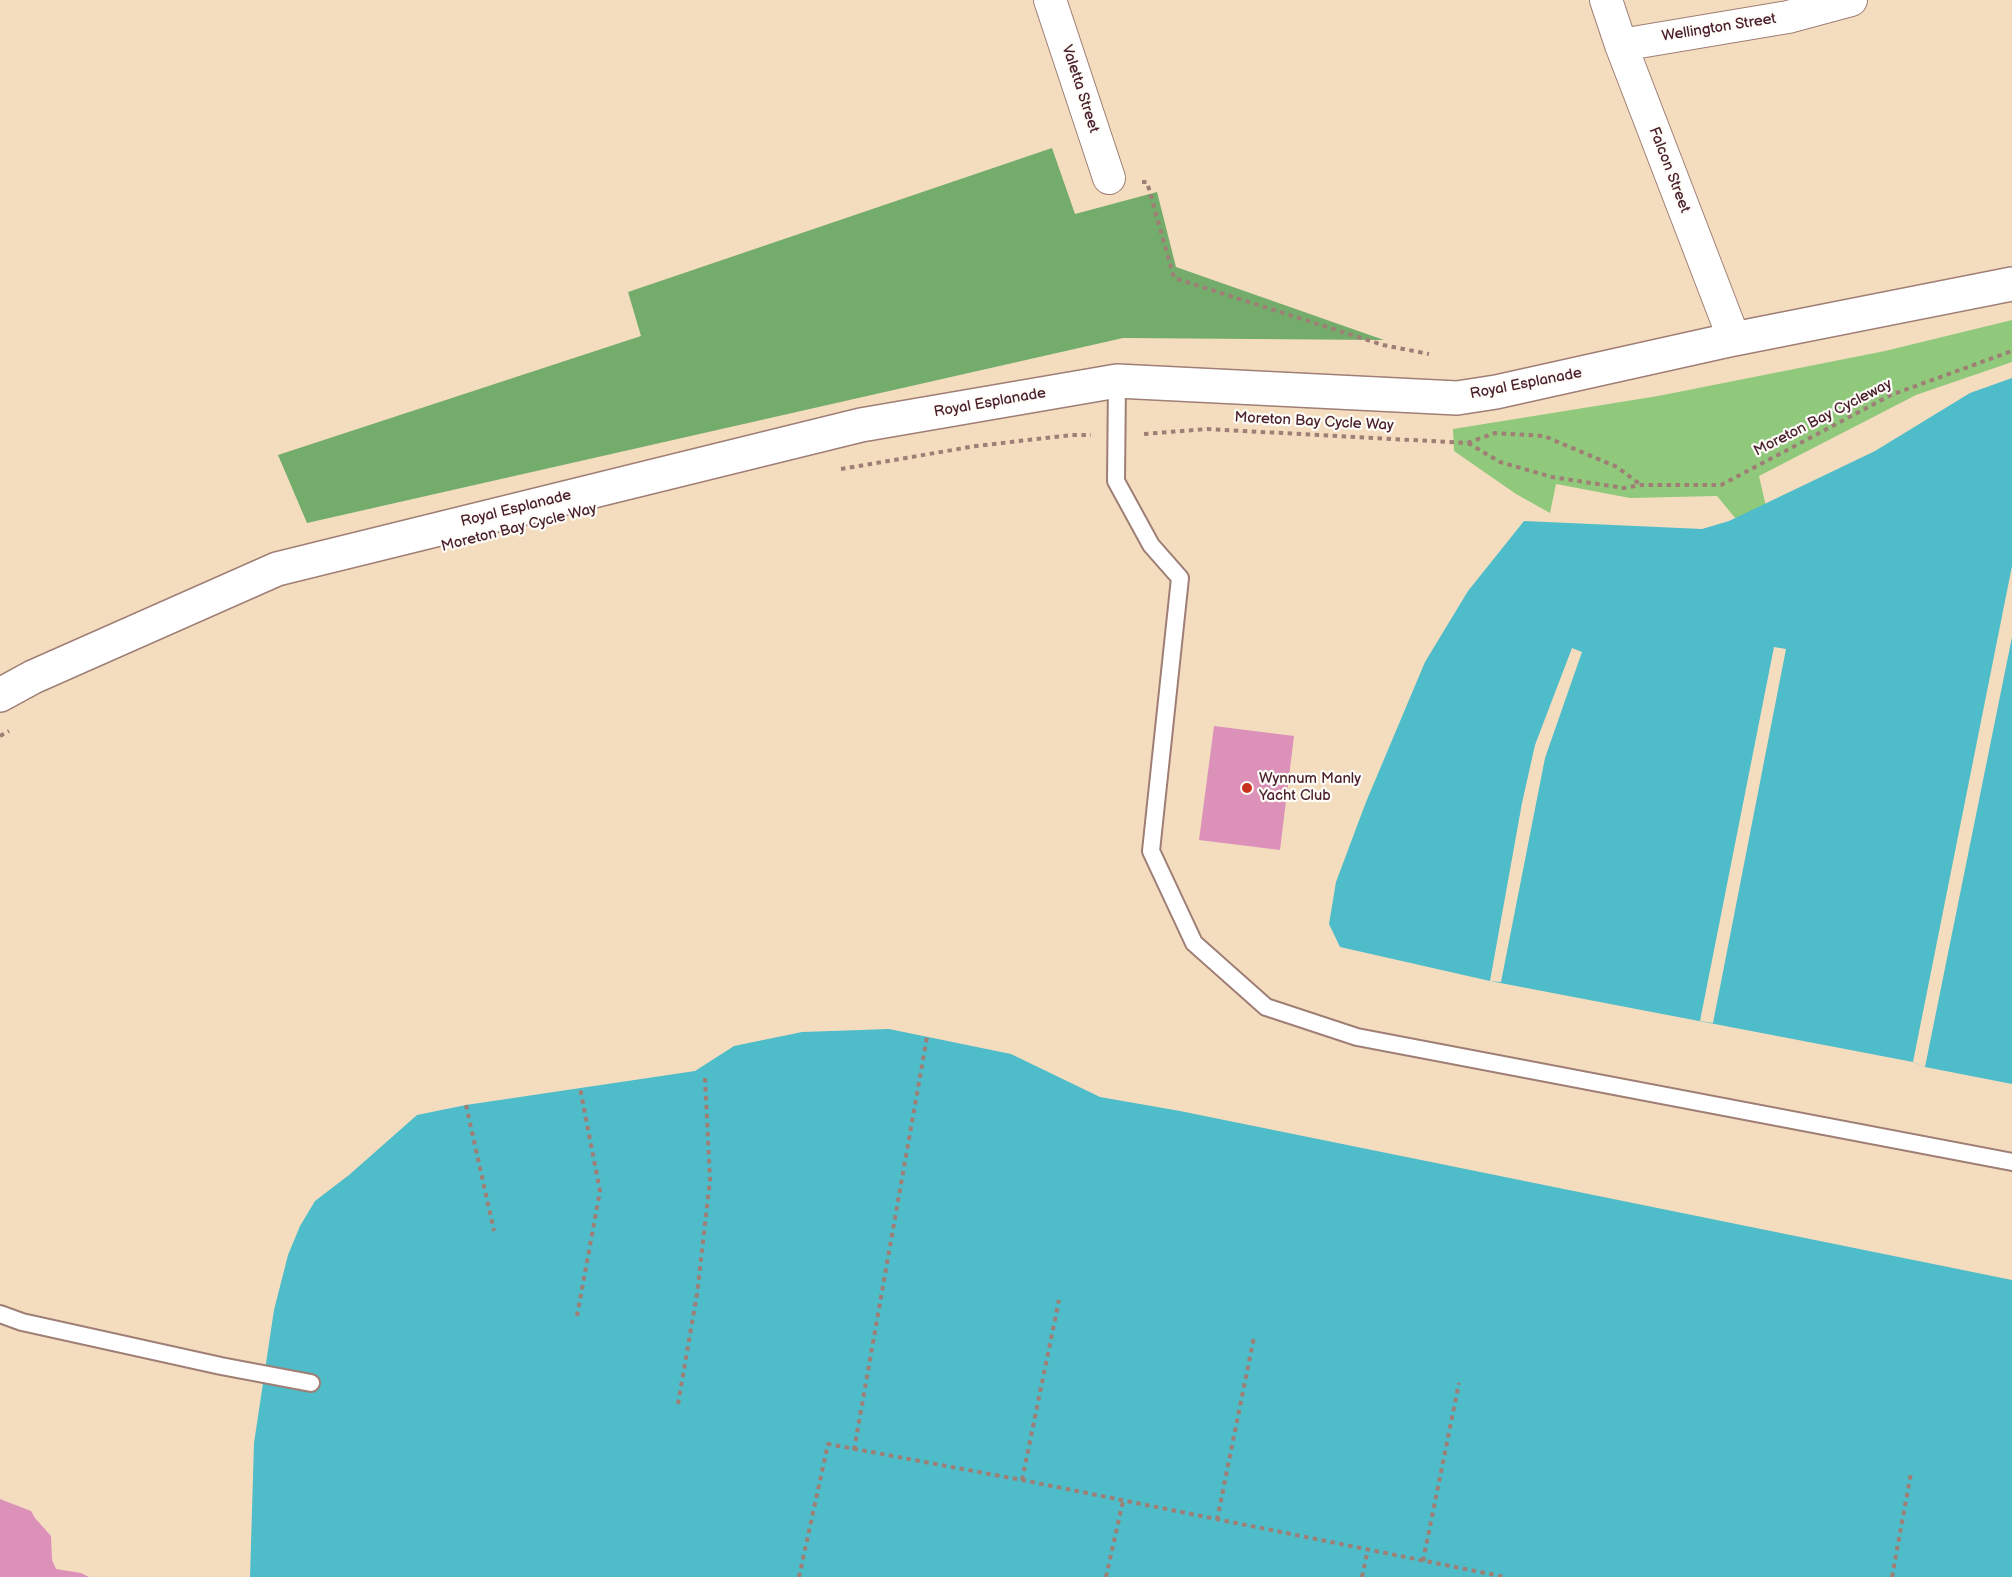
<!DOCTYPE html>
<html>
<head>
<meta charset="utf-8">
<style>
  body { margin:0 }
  canvas { display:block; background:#f4ddbf }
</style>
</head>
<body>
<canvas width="2012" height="1577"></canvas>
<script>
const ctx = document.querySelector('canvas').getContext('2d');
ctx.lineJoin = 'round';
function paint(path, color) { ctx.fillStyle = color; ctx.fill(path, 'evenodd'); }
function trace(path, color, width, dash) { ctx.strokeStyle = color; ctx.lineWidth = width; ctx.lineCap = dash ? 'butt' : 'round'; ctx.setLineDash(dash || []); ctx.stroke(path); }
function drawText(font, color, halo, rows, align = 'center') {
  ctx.font = font + ' "Balsamiq Sans",sans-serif'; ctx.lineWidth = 4.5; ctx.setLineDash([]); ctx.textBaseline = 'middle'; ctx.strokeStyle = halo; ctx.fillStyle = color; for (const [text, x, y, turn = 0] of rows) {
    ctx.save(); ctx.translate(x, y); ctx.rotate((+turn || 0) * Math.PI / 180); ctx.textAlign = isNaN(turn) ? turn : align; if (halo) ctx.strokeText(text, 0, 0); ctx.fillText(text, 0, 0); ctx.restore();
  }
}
const green = new Path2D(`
  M2012,320V362L1916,395L1759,476L1767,511L1740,524L1717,496L1630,498L1556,484L1550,513L1516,494L1454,451L1453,429L1658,396L1885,351Z`);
const forest = new Path2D(`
  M1052,148L1075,214L1157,192L1176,267L1384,340L1123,338L307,523L278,455L641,336L628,292Z`);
const water = new Path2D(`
  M2012,378V1084L1925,1067L1913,1062L1490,981L1340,947L1329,924L1336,882L1366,802L1425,662L1468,591L1524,521L1702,529L1729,521L1875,451L1970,393Z
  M889,1029L1011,1054L1100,1097L1180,1111L2012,1280V1577H250L254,1443L274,1310L288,1255L300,1226L315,1201L349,1175L417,1115L466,1105L695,1071L734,1046L802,1032Z`);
const pier = new Path2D(`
  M2012,566V637L1925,1067L1913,1062Z
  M1774,647L1786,649L1713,1023L1700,1021Z
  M1572,648L1582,652L1545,758L1501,982L1490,981L1522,803L1535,745Z`);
const building = new Path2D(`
  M1214,726L1294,736L1280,850L1199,840Z
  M0,1499L31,1511L35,1518L51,1536L52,1560L56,1569L81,1573L89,1577H0Z`);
const path = new Path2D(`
  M1142,182H1147L1174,278L1383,345L1429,354
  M1144,434L1207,429L1467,443L1495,433L1544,436L1617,467L1641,485
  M1468,443L1500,462L1552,477L1624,488L1641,485H1721L1891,395L2012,351
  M841,469L976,446L1072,435H1091
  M0,736L9,731
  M466,1105L494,1231
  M577,1316L600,1191L580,1088
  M678,1404L697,1294L710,1180L705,1078
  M854,1450L927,1037
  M1022,1480L1059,1300
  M1217,1520L1254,1337
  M1423,1561L1459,1383
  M799,1577L828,1444L1022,1480L1505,1577
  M1106,1577L1123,1501
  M1362,1577L1368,1549
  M1892,1577L1911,1473`);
const service = new Path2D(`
  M1117,381L1116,481L1151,545L1180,578L1151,851L1194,943L1266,1007L1357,1037L2012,1162
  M0,1314L22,1322L221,1366L311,1383`);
const minor = new Path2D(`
  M1050,0L1109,178
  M1606,0L1621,45L1734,339
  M1621,45L1788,17L1851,0`);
const tertiary = new Path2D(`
  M0,695L33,677L277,569L861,425L1117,381L1457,398L1496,392L1734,339L2012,284`);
const markers = [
  [1247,788,6,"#c8321e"]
];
const streetNames = [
  ["Wellington Street",1719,28,-9],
  ["Valetta Street",1080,89,72],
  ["Falcon Street",1669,170,69],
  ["Royal Esplanade",1526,384,-11],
  ["Royal Esplanade",990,403,-10],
  ["Moreton Bay Cycleway",1823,418,-27],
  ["Moreton Bay Cycle Way",1314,422,3],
  ["Royal Esplanade",516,509,-14],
  ["Moreton Bay Cycle Way",519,528,-14]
];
const poiNames = [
  ["Wynnum Manly",1259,779],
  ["Yacht Club",1259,796]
];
paint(green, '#90c87c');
paint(forest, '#74ac6c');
paint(water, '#4fbcc9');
paint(pier, '#f4ddbf');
paint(building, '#db91b8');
trace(service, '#9f7e75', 20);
trace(minor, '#9f7e75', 34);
trace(tertiary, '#9f7e75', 36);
trace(path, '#9f7e75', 4, [4.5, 4.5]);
trace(service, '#fff', 16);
trace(minor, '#fff', 32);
trace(tertiary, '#fff', 33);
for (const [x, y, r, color] of markers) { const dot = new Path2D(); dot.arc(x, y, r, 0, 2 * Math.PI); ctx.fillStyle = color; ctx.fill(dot); trace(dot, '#fdfcf7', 2); }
drawText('15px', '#4a1f2b', '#fdfcf7', streetNames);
drawText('15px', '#4a1f2b', '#fdfcf7', poiNames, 'left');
</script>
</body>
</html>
